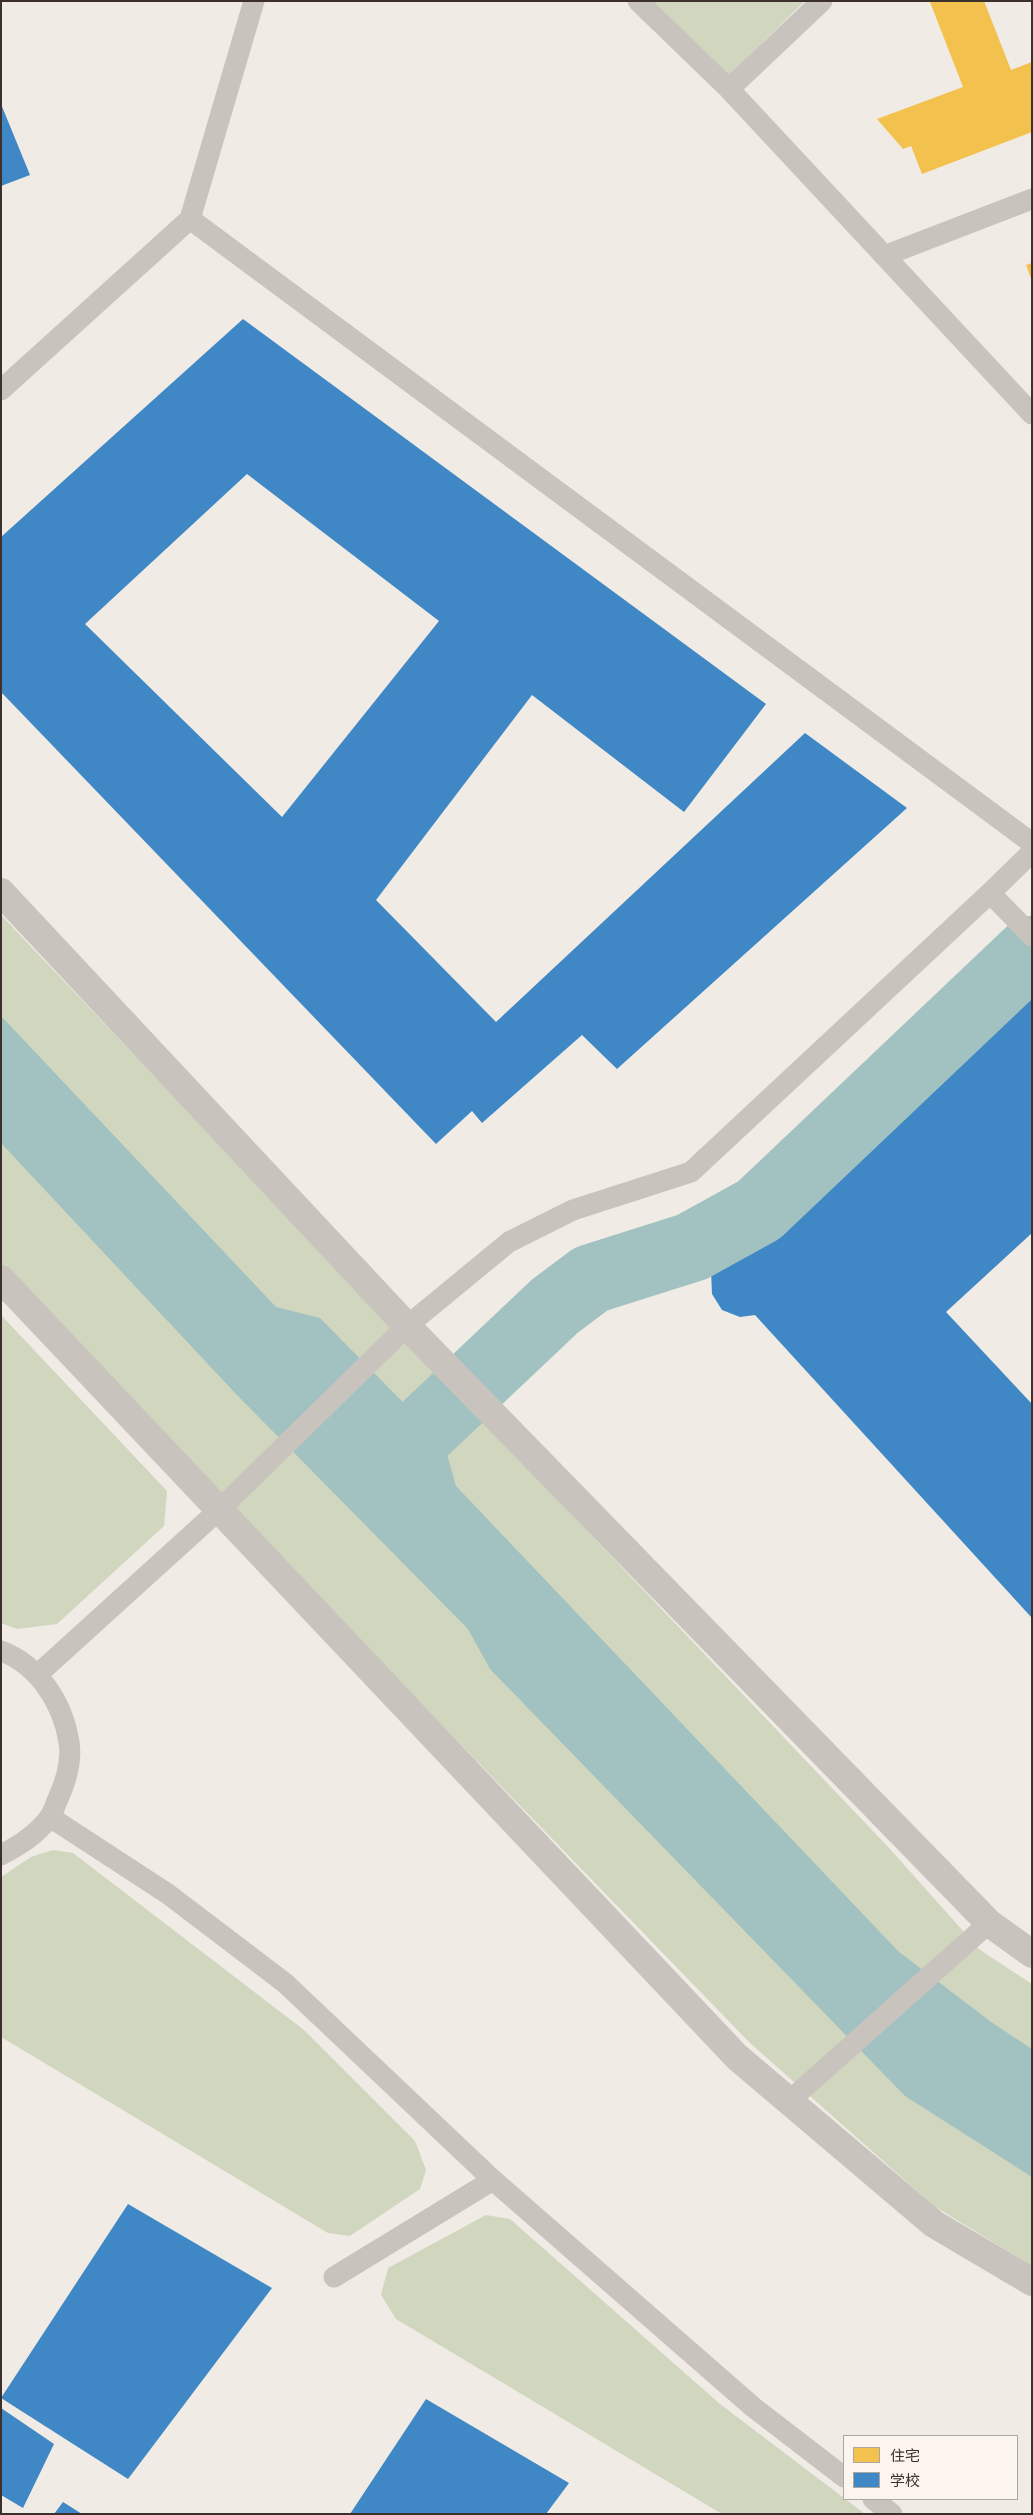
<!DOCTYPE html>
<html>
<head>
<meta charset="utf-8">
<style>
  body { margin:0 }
  #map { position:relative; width:1033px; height:2515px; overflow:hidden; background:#f0ebe5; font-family:"DejaVu Sans","Noto Sans SC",sans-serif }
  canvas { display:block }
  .frame { position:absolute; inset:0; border:2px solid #3b302b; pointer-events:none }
  .legend { position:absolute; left:843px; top:2435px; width:175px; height:65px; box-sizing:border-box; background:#fbf5ee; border:1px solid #aea6a0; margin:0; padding:6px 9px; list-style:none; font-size:15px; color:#3b302b }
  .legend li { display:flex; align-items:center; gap:10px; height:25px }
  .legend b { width:25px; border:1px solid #aea6a0 }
</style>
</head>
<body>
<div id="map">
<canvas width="1033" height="2515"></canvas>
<div class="frame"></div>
<ul class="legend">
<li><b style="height:14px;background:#f2c14e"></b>住宅</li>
<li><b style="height:14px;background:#3f88c5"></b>学校</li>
</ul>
</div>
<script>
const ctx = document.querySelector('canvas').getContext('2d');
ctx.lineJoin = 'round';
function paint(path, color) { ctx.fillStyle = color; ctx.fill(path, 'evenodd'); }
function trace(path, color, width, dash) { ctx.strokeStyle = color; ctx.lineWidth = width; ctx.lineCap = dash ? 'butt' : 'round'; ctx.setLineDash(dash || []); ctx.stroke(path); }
const green = new Path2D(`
  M651,1H805L726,78Z
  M1,915L890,1849L980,1950L1032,1984V2266L934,2206L750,2043L1,1270Z
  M1,1315L167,1491L164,1526L57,1624L17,1629L1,1623Z
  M53,1850L73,1853L304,2030L415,2141L426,2170L420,2189L350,2236L328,2233L1,2037V1877L31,1857Z
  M486,2215L510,2219L720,2404L865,2514H722L396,2319L381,2295L388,2268Z`);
const water = new Path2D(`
  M1,1016L276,1307L320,1318L444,1444L456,1486L898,1951L991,2022L1032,2049V2177L905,2096L490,1669L468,1629L236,1394L1,1143Z`);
const homes = new Path2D(`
  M984,1L1011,70L1032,62V132L922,174L911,146L903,149L877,119L963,87L930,2Z
  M1032,263V281L1026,265Z`);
const schools = new Path2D(`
  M1,104L30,175L1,186Z
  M243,319L766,704L684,812L532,695L376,900L496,1022L805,733L907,808L617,1069L582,1035L482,1123L472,1111L436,1144L1,692V537ZM247,474L439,621L282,817L85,624Z
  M1024,966L1032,974V1233L946,1312L1032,1404V1618L755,1315L740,1317L722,1310L712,1294L711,1271L722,1257L749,1249L993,1022L979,1007Z
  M128,2204L272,2288L128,2479L1,2398Z
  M426,2399L569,2483L546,2514H350Z
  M1,2408L54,2444L23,2508L1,2495Z
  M63,2502L82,2514H54Z`);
const river = new Path2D(`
  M427,1427L555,1306L591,1279L692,1247L759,1210L1032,951`);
const service = new Path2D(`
  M638,1L729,89L1032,414
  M729,89L822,1
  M190,219L254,1
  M884,256L1032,199
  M1,390L190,219L1032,843
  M990,893L1032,936
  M1,1651C39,1665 63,1704 69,1742C72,1761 65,1784 57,1801C55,1806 53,1813 49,1818C36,1835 20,1845 1,1855
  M37,1675L220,1509L407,1326L509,1242L573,1210L691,1172L990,893L1032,852
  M50,1817L168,1894L285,1983L493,2180L753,2407L844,2477
  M788,2102L989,1923
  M334,2277L493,2180
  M873,2499L892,2514`);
const minor = new Path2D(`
  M1,892L407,1326L989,1923L1032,1954
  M1,1279L737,2057L934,2224L1032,2282`);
paint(green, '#d1d6bf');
paint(water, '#a1c2c1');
paint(homes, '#f2c14e');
paint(schools, '#3f88c5');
trace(river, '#a1c2c1', 70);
trace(service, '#c9c3be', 21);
trace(minor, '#c9c3be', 28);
</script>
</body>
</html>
